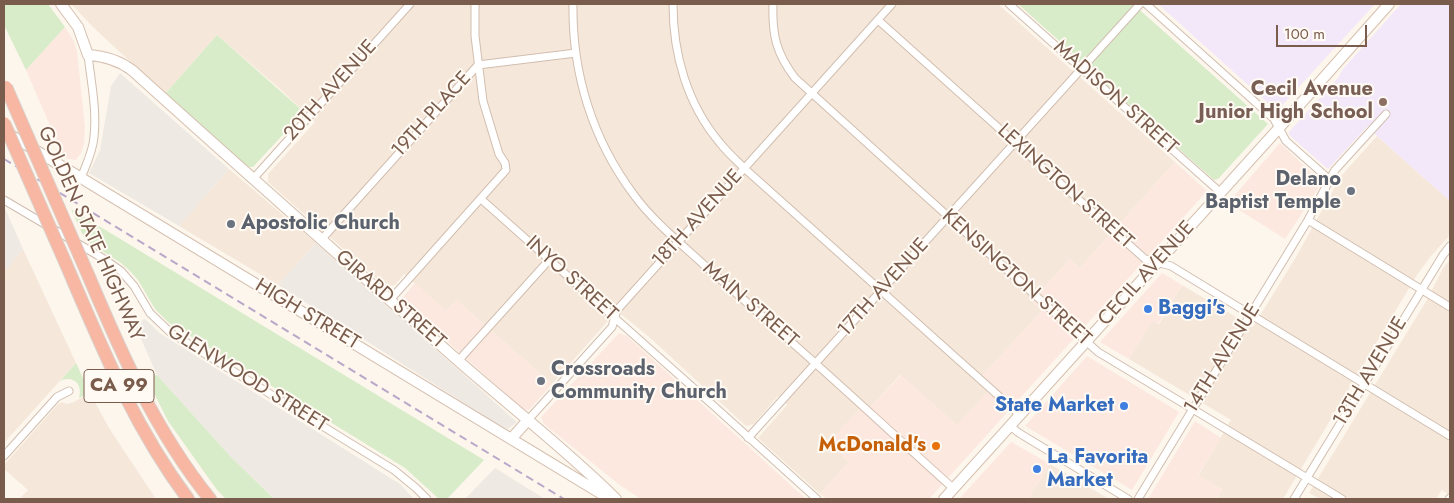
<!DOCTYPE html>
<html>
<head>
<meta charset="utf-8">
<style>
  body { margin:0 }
  #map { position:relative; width:1454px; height:503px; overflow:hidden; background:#fdf6ec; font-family:Jost,sans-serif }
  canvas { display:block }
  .frame { position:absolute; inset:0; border:5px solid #7a5c4d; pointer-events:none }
  .scale { position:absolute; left:1276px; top:25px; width:91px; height:22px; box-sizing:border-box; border:2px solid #7a5c4d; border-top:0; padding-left:6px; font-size:15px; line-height:18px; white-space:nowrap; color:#7a5c4d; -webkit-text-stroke:4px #fffaf3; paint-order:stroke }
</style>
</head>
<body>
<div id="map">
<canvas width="1454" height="503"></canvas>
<div class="frame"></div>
<div class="scale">100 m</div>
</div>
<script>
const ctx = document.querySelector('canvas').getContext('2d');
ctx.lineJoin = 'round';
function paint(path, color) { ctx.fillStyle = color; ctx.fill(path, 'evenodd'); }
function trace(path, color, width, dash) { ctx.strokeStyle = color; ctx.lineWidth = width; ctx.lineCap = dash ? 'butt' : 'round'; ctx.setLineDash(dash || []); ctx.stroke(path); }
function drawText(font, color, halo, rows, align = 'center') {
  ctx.font = font + ' Jost,sans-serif'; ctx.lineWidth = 4; ctx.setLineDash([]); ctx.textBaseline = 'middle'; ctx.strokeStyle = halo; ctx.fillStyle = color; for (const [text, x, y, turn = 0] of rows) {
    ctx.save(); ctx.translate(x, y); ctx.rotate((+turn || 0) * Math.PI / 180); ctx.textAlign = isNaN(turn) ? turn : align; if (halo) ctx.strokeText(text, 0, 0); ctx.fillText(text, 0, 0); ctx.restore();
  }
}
const residential = new Path2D(`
  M71,4H998L1175,162L1080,268L1070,259L1032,301L1042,311L979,379L990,389L957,426L900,375L867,411L829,443L849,462L820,494L758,438L787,405L778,396L754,424L746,426L648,336L612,307L608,321L552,384L456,300L446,311L404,274L395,285L386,287L268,182V174L315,122L280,89L217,35L165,94L94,28Z
  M1377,136L1450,201V235L1430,257L1417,275L1283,499H1216L1222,489L1198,476L1231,420L1129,359L1152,320L1159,324L1182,285L1253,327L1296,257L1341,176Z
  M229,169L316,243L278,285L179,226Z
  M23,249L76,363L4,443V272Z
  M1450,260V496L1442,490L1436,499H1320L1309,493L1428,298L1443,268Z
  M90,393L109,428L156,499H19L28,490L4,469V465L58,404L62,402L67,404L74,402Z
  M1050,464L1109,499H1028Z`);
const commercial = new Path2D(`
  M65,27L74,41L77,51L85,127L84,144L81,153L76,160L64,158L26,70Z
  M1280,143L1322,183L1285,239L1228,203Z
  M1175,162L1207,191L929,499H827L820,494L849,462L828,443L862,406L867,411L901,375L957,425L990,389L979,379L1042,311L1032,301L1070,259L1080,268Z
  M1162,273L1182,285L1158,324L1152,321L1129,359L1100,342Z
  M415,283L446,311L456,300L552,384L529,410L523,409L403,302L402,298Z
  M619,333L627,336L806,499H641L621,486L544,424L541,417Z
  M1087,356L1179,412L1132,490L1025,426Z
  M1195,421L1221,438L1198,475L1222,489L1216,499H1148Z
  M1011,442L1050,464L1028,499H959Z`);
const industrial = new Path2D(`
  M120,73L229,169L179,226L89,173L100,150L111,86Z
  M4,206L23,249L4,272Z
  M316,243L517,422L508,429L497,424L278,285Z
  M145,319L161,334L400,484L414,499H274L230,456L157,375L134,323Z
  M495,468L545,499H465Z`);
const education = new Path2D(`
  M1158,4H1375L1277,111Z
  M1401,4H1450V201L1367,127L1328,169L1289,135V132L1338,78L1343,69Z`);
const green = new Path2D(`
  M4,4H48L65,27L26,70L4,25Z
  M1018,4H1133L1268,124L1218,179L1214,180L1076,58L1075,55Z
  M217,35L304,112L253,167H247L165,94Z
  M71,209L484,460L447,499H439L405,468L169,323L155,309L138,280L129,270L121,263L85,240Z
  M76,363L90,393L79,398C83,384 73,375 60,381Z
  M157,375L230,456L274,499H226L217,490L168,421L146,377Z`);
const street = new Path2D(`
  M573,4C572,73 592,139 634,195C653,221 679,242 703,264C732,289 760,314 788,339C844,388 898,439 954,489
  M673,4C673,54 687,104 720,143C727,152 736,160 744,168L1020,415
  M773,4C772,35 776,53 795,78L1098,352L1342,499
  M1009,4L1221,193
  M1146,4L1274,119L1286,141L1330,180
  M878,20L1145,259L1171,266L1450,436
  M81,178C86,165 93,151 94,137C97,110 91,81 88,55
  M253,179L410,4
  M481,199L715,407L817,499
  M4,200L104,259L121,271L134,286L150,313L171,333L394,470L416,488L427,499
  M1308,220L1450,307
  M321,240L478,65L576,53
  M390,300L506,170L505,163L499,154L483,101L475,36V4
  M458,361L550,259
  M528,420L612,327L617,310L892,4
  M1010,426L1019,433L1128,499
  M748,438L1140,4
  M4,456L57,397L69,391
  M1138,499L1308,220L1335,170L1386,114
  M1294,499L1443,255L1450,246
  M1449,499L1450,498`);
const secondary = new Path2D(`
  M61,4L78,27L88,55C105,56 119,60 133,71C239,167 347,262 454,357C508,405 565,448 616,499
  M7,133L610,499
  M511,439L528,420
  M944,499L1279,128L1389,4`);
const highway = new Path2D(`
  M66,264C102,348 133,425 188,499
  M89,277C122,355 156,432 210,499`);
const rail = new Path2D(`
  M4,159L564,499`);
const highwayBridge = new Path2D(`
  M6,87L89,277
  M4,123L66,264`);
const markers = [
  [1383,102,5,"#8d6e63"],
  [1351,191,5,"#6b7280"],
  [231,224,5,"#6b7280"],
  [1148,309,5,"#3f7fe0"],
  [541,381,5,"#6b7280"],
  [1124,406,5,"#3f7fe0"],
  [936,446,5,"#e8710a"],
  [1037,469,5,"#3f7fe0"]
];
const shields = [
  [119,386,70]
];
const shieldNames = [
  ["CA 99",119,386]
];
const educationNames = [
  ["Cecil Avenue",1373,90],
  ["Junior High School",1373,113]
];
const streetNames = [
  ["20TH AVENUE",331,91,-48],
  ["MADISON STREET",1115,98,42],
  ["19TH PLACE",432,115,-48],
  ["LEXINGTON STREET",1065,187,42],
  ["18TH AVENUE",698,219,-48],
  ["GOLDEN STATE HIGHWAY",90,234,66],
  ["CECIL AVENUE",1147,274,-48],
  ["KENSINGTON STREET",1016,278,42],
  ["INYO STREET",571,279,42],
  ["17TH AVENUE",884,288,-48],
  ["GIRARD STREET",390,300,41],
  ["MAIN STREET",750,305,41],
  ["HIGH STREET",307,315,31],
  ["14TH AVENUE",1223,359,-58],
  ["13TH AVENUE",1371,372,-59],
  ["GLENWOOD STREET",247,379,32]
];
const worshipNames = [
  ["Delano",1341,180,"right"],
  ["Baptist Temple",1341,203,"right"],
  ["Apostolic Church",241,224],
  ["Crossroads",551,370],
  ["Community Church",551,393]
];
const shopNames = [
  ["Baggi's",1158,309],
  ["State Market",1114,406,"right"],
  ["La Favorita",1047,458],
  ["Market",1047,481]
];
const foodNames = [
  ["McDonald's",926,446]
];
paint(residential, '#f5e8da');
paint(commercial, '#fde8e0');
paint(industrial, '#efe9e4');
paint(education, '#f3e8fa');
paint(green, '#d8ecc9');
trace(street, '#d1beb0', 9);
trace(secondary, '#d6c0b0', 12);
trace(highway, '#dad1cd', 14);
trace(street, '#fff', 7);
trace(secondary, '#fff', 10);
trace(highway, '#f7b7a3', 12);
trace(rail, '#b9a8c9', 2, [8, 5]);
trace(highwayBridge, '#dad1cd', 14, []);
trace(highwayBridge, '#f7b7a3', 12);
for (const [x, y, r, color] of markers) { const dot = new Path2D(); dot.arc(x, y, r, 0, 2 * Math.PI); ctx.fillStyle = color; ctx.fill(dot); trace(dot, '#fffaf3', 2); }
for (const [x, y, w] of shields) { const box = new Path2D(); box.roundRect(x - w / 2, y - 16.5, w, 33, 4); ctx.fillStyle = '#fffaf3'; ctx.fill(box); trace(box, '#7a5c4d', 1); }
drawText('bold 19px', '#7a5c4d', null, shieldNames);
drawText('bold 20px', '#785e54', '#fffaf3', educationNames, 'right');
drawText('20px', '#7a5c4d', '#fffaf3', streetNames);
drawText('bold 20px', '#5b616d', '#fffaf3', worshipNames, 'left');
drawText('bold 20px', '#366cbe', '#fffaf3', shopNames, 'left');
drawText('bold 20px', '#c56008', '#fffaf3', foodNames, 'right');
</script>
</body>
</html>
